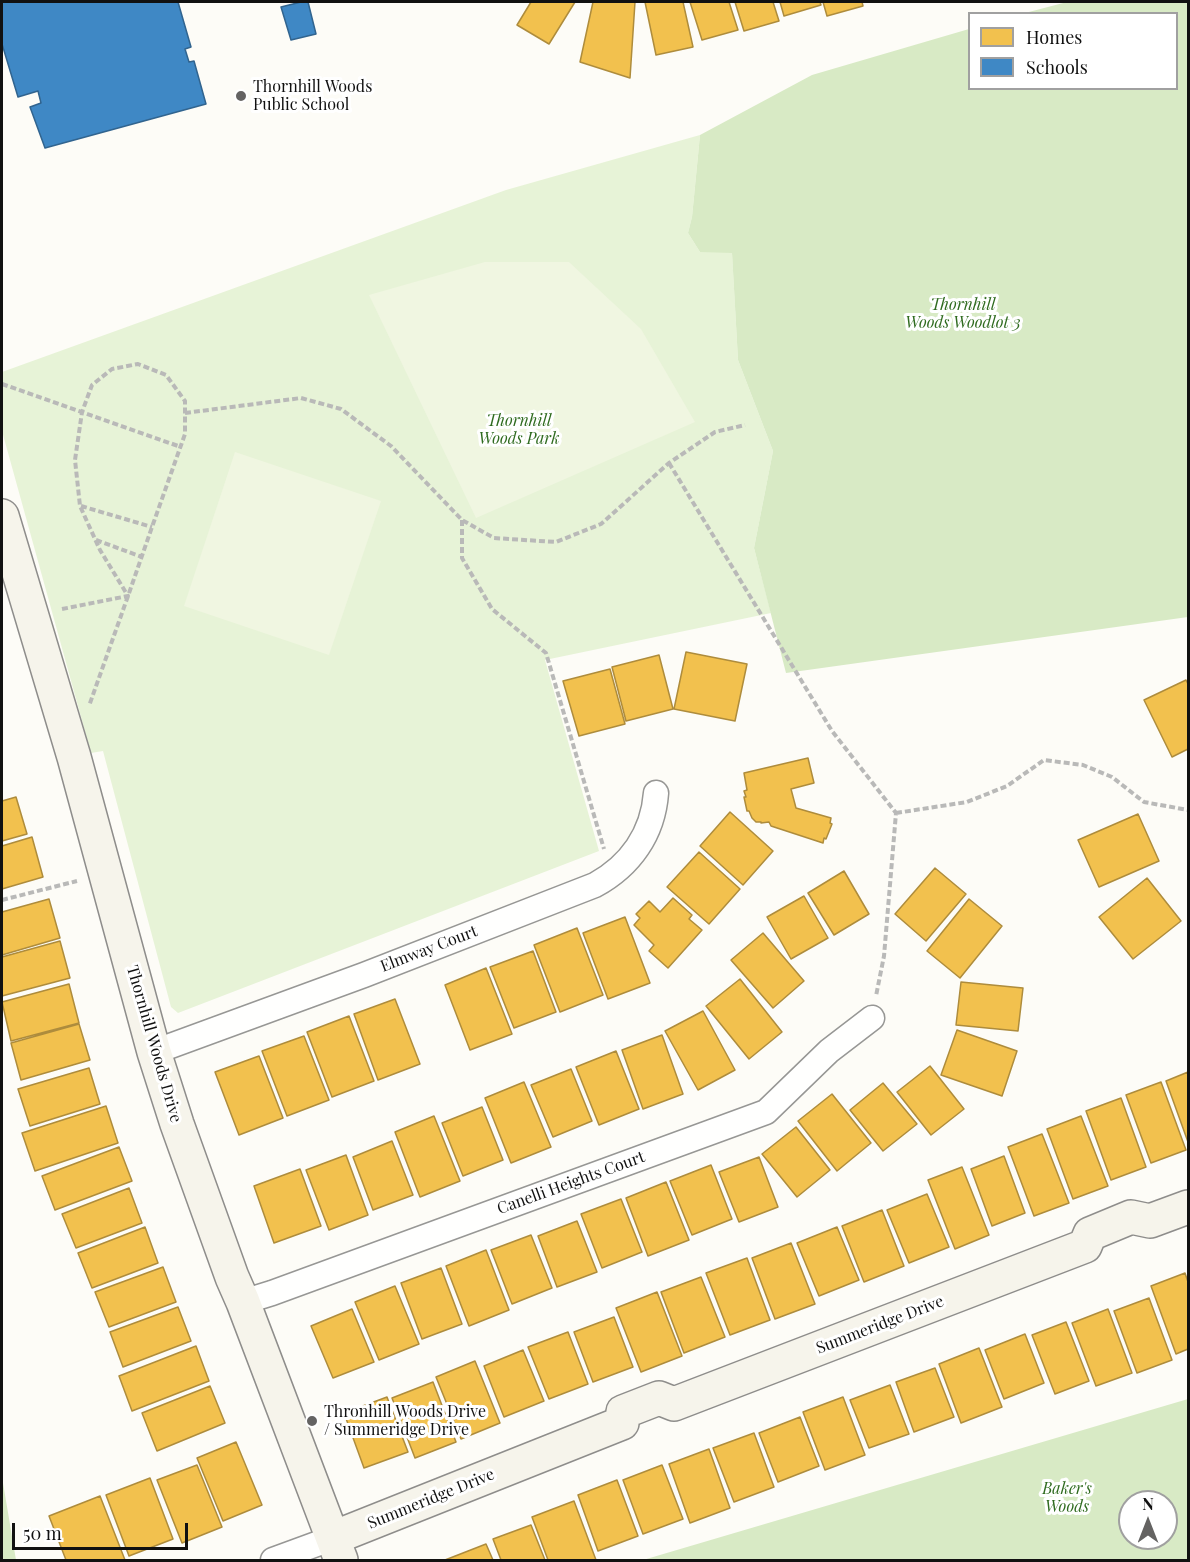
<!DOCTYPE html>
<html>
<head>
<meta charset="utf-8">
<style>
  body { margin:0 }
  #map { position:relative; width:1190px; height:1562px; overflow:hidden; background:#fdfcf7; font-family:"Playfair Display",serif }
  canvas { display:block }
  .frame { position:absolute; inset:0; border:3px solid #111; pointer-events:none }
  .legend { position:absolute; left:968px; top:12px; width:210px; height:78px; box-sizing:border-box; background:#fff; border:2px solid #a0a0a0; margin:0; padding:8px 10px; list-style:none; font-size:18px; color:#111 }
  .legend li { display:flex; align-items:center; gap:12px; height:30px }
  .legend b { width:30px; border:2px solid #a0a0a0 }
  .north { position:absolute; left:1118px; top:1490px; width:60px; height:60px; box-sizing:border-box; background:#fff; border:2px solid #a0a0a0; border-radius:50%; rotate:0deg; font-size:16px; font-weight:700; line-height:24px; text-align:center; color:#111 }
  .north::after { content:''; display:block; margin:auto; width:21px; height:27px; background:#646362; clip-path:polygon(50% 0,100% 100%,50% 72%,0 100%) }
  .scale { position:absolute; left:12px; top:1523px; width:176px; height:27px; box-sizing:border-box; border:3px solid #111; border-top:0; padding-left:8px; font-size:18px; line-height:21px; white-space:nowrap; color:#111; -webkit-text-stroke:4px #fff; paint-order:stroke }
</style>
</head>
<body>
<div id="map">
<canvas width="1190" height="1562"></canvas>
<div class="frame"></div>
<ul class="legend">
<li><b style="height:16px;background:#f2c14e"></b>Homes</li>
<li><b style="height:16px;background:#3f88c5"></b>Schools</li>
</ul>
<div class="north">N</div>
<div class="scale">50 m</div>
</div>
<script>
const ctx = document.querySelector('canvas').getContext('2d');
ctx.lineJoin = 'round';
function paint(path, color) { ctx.fillStyle = color; ctx.fill(path, 'evenodd'); }
function trace(path, color, width, dash) { ctx.strokeStyle = color; ctx.lineWidth = width; ctx.lineCap = dash ? 'butt' : 'round'; ctx.setLineDash(dash || []); ctx.stroke(path); }
function drawText(font, color, halo, rows, align = 'center') {
  ctx.font = font + ' "Playfair Display",serif'; ctx.lineWidth = 6; ctx.setLineDash([]); ctx.textBaseline = 'middle'; ctx.strokeStyle = halo; ctx.fillStyle = color; for (const [text, x, y, turn = 0] of rows) {
    ctx.save(); ctx.translate(x, y); ctx.rotate((+turn || 0) * Math.PI / 180); ctx.textAlign = isNaN(turn) ? turn : align; if (halo) ctx.strokeText(text, 0, 0); ctx.fillText(text, 0, 0); ctx.restore();
  }
}
const green = new Path2D(`
  M700,135L692,217L688,233L700,252H732L738,360L773,451L754,548L771,613L545,660L599,851L178,1013L171,1007L103,751L91,753L2,431V372L506,190Z`);
const forest = new Path2D(`
  M1067,2H1188V617L786,673L754,548L773,451L738,360L732,253L700,252L688,233L692,217L700,135L812,75L969,29L970,88H1176V14L1025,13Z
  M1188,1399V1560H643ZM1130,1502H1166V1538H1130Z
  M2,1477L16,1560H2Z`);
const pitch = new Path2D(`
  M485,262H569L641,329L695,422L476,518L369,295Z
  M235,452L381,501L329,655L184,606Z`);
const homes = new Path2D(`
  M531,2H575L549,44L517,25Z
  M593,2H635L630,78L580,62Z
  M645,2H683L693,47L656,55Z
  M690,2H729L738,30L702,40Z
  M735,2H773L779,21L744,31Z
  M780,2H820L821,5L784,16Z
  M823,2H862L863,6L827,16Z
  M686,652L747,664L735,721L674,709Z
  M659,655L673,709L626,721L612,667Z
  M610,669L625,724L579,736L563,681Z
  M1186,680L1188,684V749L1172,757L1144,700Z
  M808,758L814,783L791,789L796,808L831,818L830,823L832,824L826,839L824,838L823,843L771,826L769,822L761,823V822H756L752,818L749,811H747L744,797H746L744,791L747,790L744,773Z
  M16,797L27,834L2,841V801Z
  M730,812L773,851L743,885L700,846Z
  M1138,814L1159,861L1099,887L1078,840Z
  M32,837L43,877L2,889V846Z
  M699,852L740,889L709,924L667,887Z
  M935,868L966,894L926,941L895,914Z
  M844,871L869,914L834,935L808,893Z
  M1147,878L1181,921L1133,959L1099,917Z
  M804,896L828,938L791,959L767,917Z
  M673,898L692,915L689,919L702,930L668,968L649,951L654,945L634,925L640,918L636,914L649,901L660,912Z
  M49,899L60,938L2,955V912Z
  M969,899L1002,926L960,978L927,951Z
  M625,917L650,983L608,999L583,933Z
  M577,928L603,995L560,1012L534,945Z
  M763,933L804,981L773,1008L731,960Z
  M60,941L70,978L2,996V957Z
  M533,951L556,1012L514,1028L490,967Z
  M486,968L512,1034L470,1050L445,985Z
  M740,979L782,1032L749,1059L706,1006Z
  M961,982L1023,988L1018,1031L956,1025Z
  M69,984L79,1023L11,1041L2,1002Z
  M395,999L420,1064L378,1080L354,1014Z
  M703,1011L735,1070L698,1090L665,1031Z
  M349,1016L374,1081L332,1097L307,1032Z
  M79,1024L90,1060L21,1080L11,1043Z
  M957,1030L1017,1051L1002,1096L941,1075Z
  M662,1035L683,1094L643,1109L622,1050Z
  M304,1036L329,1100L287,1116L262,1051Z
  M616,1051L639,1109L599,1125L576,1067Z
  M259,1056L283,1118L239,1135L215,1072Z
  M930,1066L964,1109L931,1135L897,1092Z
  M89,1068L100,1104L30,1126L18,1089Z
  M571,1069L592,1121L553,1137L531,1085Z
  M1188,1072V1142L1166,1081Z
  M524,1082L551,1147L511,1163L485,1098Z
  M1161,1082L1186,1150L1151,1163L1126,1095Z
  M883,1083L917,1124L883,1151L850,1110Z
  M832,1094L871,1143L837,1171L798,1121Z
  M1121,1098L1146,1167L1111,1180L1086,1111Z
  M106,1106L118,1143L35,1171L22,1133Z
  M482,1107L503,1160L463,1176L442,1123Z
  M434,1116L460,1181L420,1197L395,1132Z
  M1081,1116L1108,1186L1073,1199L1047,1129Z
  M796,1127L830,1170L797,1197L762,1154Z
  M1042,1134L1069,1203L1034,1216L1008,1147Z
  M392,1141L413,1195L373,1210L353,1157Z
  M119,1147L132,1181L55,1210L42,1176Z
  M346,1155L368,1215L329,1230L306,1170Z
  M1004,1156L1025,1213L992,1226L971,1169Z
  M759,1157L778,1207L739,1222L719,1172Z
  M711,1165L732,1219L692,1235L670,1181Z
  M962,1167L989,1235L955,1249L928,1180Z
  M300,1169L321,1226L274,1243L254,1186Z
  M666,1182L689,1240L648,1256L626,1198Z
  M129,1188L142,1223L76,1248L62,1214Z
  M927,1194L949,1247L909,1263L887,1210Z
  M621,1199L642,1252L602,1268L581,1214Z
  M882,1210L904,1266L864,1282L842,1226Z
  M577,1221L597,1272L557,1287L538,1236Z
  M145,1227L158,1263L92,1288L78,1253Z
  M837,1227L859,1280L819,1296L797,1243Z
  M531,1235L552,1288L512,1304L491,1250Z
  M791,1243L815,1304L775,1319L752,1258Z
  M486,1250L509,1310L469,1326L446,1266Z
  M747,1258L770,1320L730,1335L706,1273Z
  M163,1267L176,1302L109,1327L95,1292Z
  M441,1268L462,1324L422,1339L401,1283Z
  M1185,1273L1188,1282V1349L1176,1354L1151,1286Z
  M701,1277L725,1337L684,1353L661,1292Z
  M395,1286L419,1344L379,1360L355,1302Z
  M657,1292L682,1356L641,1372L616,1308Z
  M1149,1298L1172,1360L1137,1373L1114,1311Z
  M178,1307L191,1341L123,1367L110,1332Z
  M352,1309L374,1362L333,1378L311,1326Z
  M1108,1309L1132,1373L1096,1386L1072,1323Z
  M614,1317L633,1367L593,1382L574,1332Z
  M1066,1322L1089,1381L1055,1394L1032,1335Z
  M568,1332L588,1384L549,1399L528,1347Z
  M1025,1334L1044,1383L1004,1399L985,1350Z
  M196,1346L209,1381L132,1411L119,1376Z
  M979,1348L1002,1407L961,1423L939,1364Z
  M523,1350L544,1401L504,1417L484,1366Z
  M475,1361L500,1423L461,1439L436,1377Z
  M935,1368L954,1417L914,1432L896,1382Z
  M433,1382L456,1442L415,1458L392,1398Z
  M890,1385L909,1434L869,1448L850,1400Z
  M210,1386L225,1423L157,1451L142,1413Z
  M387,1397L408,1452L364,1468L344,1413Z
  M843,1397L865,1455L825,1470L803,1412Z
  M800,1417L819,1466L778,1482L759,1433Z
  M754,1433L774,1487L734,1502L713,1448Z
  M236,1442L262,1505L223,1521L197,1458Z
  M709,1449L730,1508L690,1523L669,1464Z
  M197,1465L222,1527L182,1543L157,1480Z
  M662,1465L683,1519L643,1534L623,1480Z
  M150,1478L173,1539L129,1556L106,1495Z
  M617,1480L638,1536L598,1551L578,1495Z
  M100,1496L125,1560H66L49,1516Z
  M574,1501L596,1560H548L532,1517Z
  M531,1525L545,1560H501L493,1539Z
  M486,1544L493,1560H445Z`);
const schools = new Path2D(`
  M2,2H178L191,47L185,49L189,62L194,61L206,104L45,148L30,107L41,103L38,91L18,97L2,44Z
  M301,2H308L316,34L291,40L281,7Z`);
const path = new Path2D(`
  M2,384L181,447
  M185,413L301,398L341,409L391,446L462,520L494,538L556,542L601,524L669,463L715,432L745,425
  M669,463L832,731L896,813L884,956L876,996
  M81,506L152,527
  M462,520V558L492,609L546,653L604,849
  M96,540L142,557
  M62,609L128,596L100,550L80,506L75,460L82,412L92,385L112,369L138,364L166,375L185,401V434L152,527L128,596L89,706
  M896,813L967,802L1007,786L1044,760L1083,765L1112,777L1144,802L1188,810
  M2,900L77,881`);
const street = new Path2D(`
  M154,1052L364,975L595,885C630,866 653,834 656,793
  M243,1302L272,1293L766,1112L829,1051L872,1018
  M273,1560L333,1538`);
const secondary = new Path2D(`
  M2,516L74,757L154,1052L177,1124L232,1277L243,1302L341,1560
  M622,1423L623,1412L659,1398L674,1404L1085,1246L1090,1234L1131,1217L1150,1221L1188,1207
  M333,1538L622,1423`);
const markers = [
  [241,96,6,"#646362"],
  [312,1421,6,"#646362"]
];
const poiNames = [
  ["Thornhill Woods",253,87],
  ["Public School",253,105],
  ["Thronhill Woods Drive",324,1412],
  ["/ Summeridge Drive",324,1430]
];
const parkNames = [
  ["Thornhill",963,305],
  ["Woods Woodlot 3",963,323],
  ["Thornhill",519,421],
  ["Woods Park",519,439],
  ["Baker's",1067,1489],
  ["Woods",1067,1507]
];
const streetNames = [
  ["Elmway Court",429,949,-21],
  ["Thornhill Woods Drive",154,1044,74],
  ["Canelli Heights Court",571,1183,-20],
  ["Summeridge Drive",880,1325,-21],
  ["Summeridge Drive",431,1499,-22]
];
paint(green, '#e7f3d7');
paint(forest, '#d8eac5');
paint(pitch, '#f0f6e1');
paint(homes, '#f2c14e');
trace(homes, '#ae8c3c', 1.5);
paint(schools, '#3f88c5');
trace(schools, '#31648f', 1.5);
trace(street, '#979795', 27);
trace(secondary, '#8e8d8b', 36);
trace(path, '#b9b9b8', 4, [6, 3]);
trace(street, '#fffffe', 24);
trace(secondary, '#f6f4eb', 33);
for (const [x, y, r, color] of markers) { const dot = new Path2D(); dot.arc(x, y, r, 0, 2 * Math.PI); ctx.fillStyle = color; ctx.fill(dot); trace(dot, '#fff', 2); }
drawText('16px', '#111', '#fff', poiNames, 'left');
drawText('italic 16px', '#2f6b1f', '#fff', parkNames);
drawText('16px', '#111', '#fff', streetNames);
</script>
</body>
</html>
